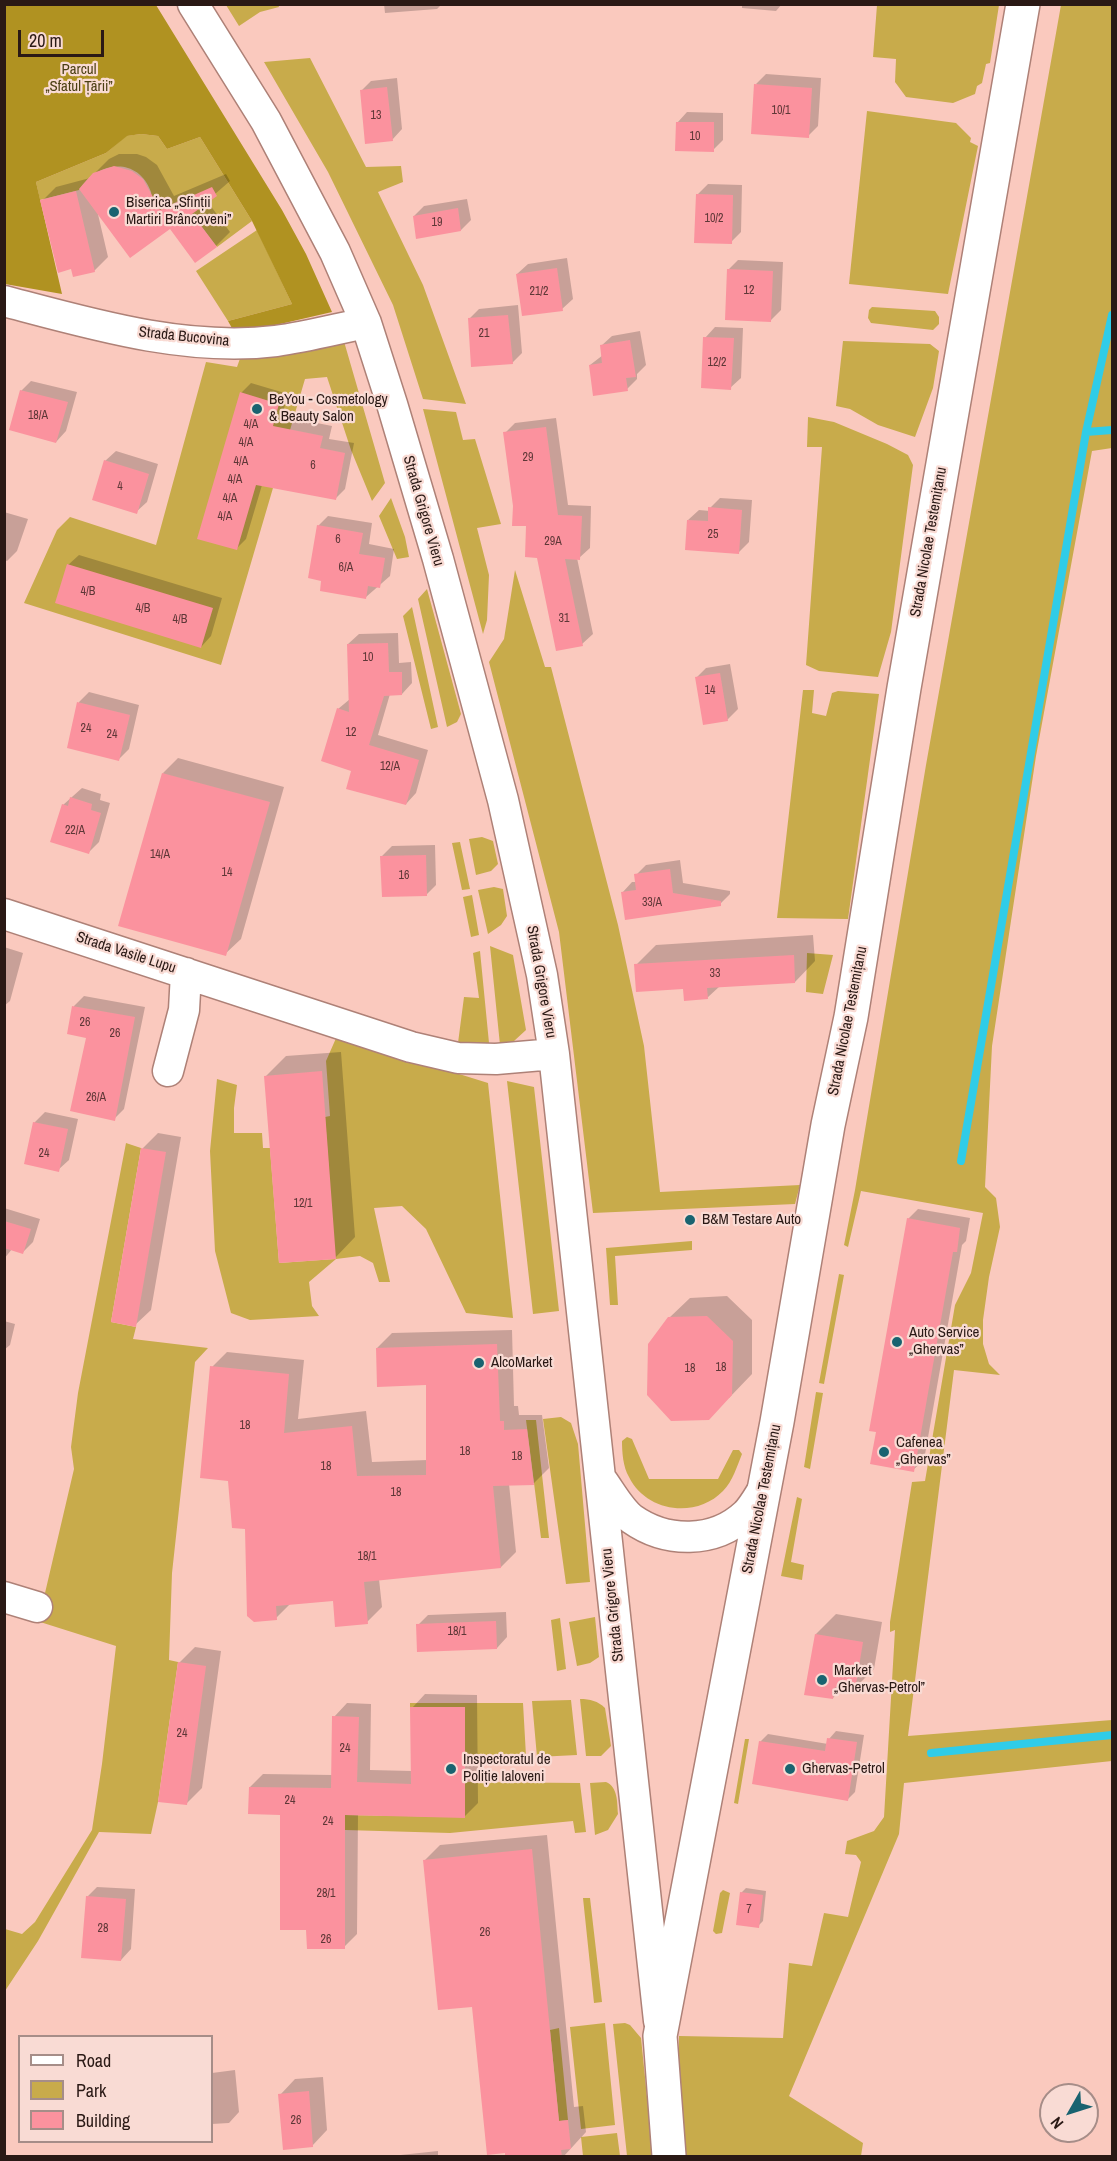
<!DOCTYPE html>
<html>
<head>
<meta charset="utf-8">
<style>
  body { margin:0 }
  #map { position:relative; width:1117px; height:2161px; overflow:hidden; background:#fac9be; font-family:"Archivo Narrow",sans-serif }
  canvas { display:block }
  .frame { position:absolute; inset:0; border:6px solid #2a1915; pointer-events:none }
  .legend { position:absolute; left:18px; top:2035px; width:195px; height:108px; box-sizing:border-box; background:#f9dbd4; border:2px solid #a68d88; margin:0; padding:8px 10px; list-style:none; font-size:18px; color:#2a1915 }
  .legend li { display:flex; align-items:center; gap:12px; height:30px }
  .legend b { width:30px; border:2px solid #a68d88 }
  .north { position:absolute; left:1039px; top:2083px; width:60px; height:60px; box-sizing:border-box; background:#f9dbd4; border:2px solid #a68d88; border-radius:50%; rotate:231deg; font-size:16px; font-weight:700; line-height:24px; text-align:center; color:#2a1915 }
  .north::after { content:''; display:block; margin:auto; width:21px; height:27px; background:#196370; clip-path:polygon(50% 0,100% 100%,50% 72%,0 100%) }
  .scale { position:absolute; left:18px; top:30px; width:86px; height:27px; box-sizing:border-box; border:3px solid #2a1915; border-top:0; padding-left:8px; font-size:18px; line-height:21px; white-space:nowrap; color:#2a1915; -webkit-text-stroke:4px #f9dbd4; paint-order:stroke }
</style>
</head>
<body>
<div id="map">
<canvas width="1117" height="2161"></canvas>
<div class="frame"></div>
<ul class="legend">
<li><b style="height:8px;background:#fff"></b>Road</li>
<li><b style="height:16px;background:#c8ab4b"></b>Park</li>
<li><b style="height:16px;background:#fb929e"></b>Building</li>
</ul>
<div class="north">N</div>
<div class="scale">20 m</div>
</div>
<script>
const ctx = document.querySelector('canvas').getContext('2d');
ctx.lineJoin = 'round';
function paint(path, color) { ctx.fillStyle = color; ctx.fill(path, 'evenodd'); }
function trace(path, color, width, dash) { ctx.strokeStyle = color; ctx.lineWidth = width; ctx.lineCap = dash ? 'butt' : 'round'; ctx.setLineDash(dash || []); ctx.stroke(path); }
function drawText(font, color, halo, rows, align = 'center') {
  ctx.font = font + ' "Archivo Narrow",sans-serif'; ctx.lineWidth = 4.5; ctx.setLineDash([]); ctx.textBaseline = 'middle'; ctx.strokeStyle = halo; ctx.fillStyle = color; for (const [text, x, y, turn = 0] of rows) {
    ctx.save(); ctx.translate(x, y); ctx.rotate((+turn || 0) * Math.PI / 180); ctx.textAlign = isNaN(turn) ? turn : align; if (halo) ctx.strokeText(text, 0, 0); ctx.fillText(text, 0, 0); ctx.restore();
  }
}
const green = new Path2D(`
  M278,4L279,7L260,12L239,26L226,5Z
  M877,5H999L990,63L986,64L982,83L977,86L975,94L953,103L906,97L895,82L896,59L873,57Z
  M1061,5H1112V448L1092,451L1036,756L992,1046L985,1187L996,1198L1000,1227L989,1277L983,1320V1344L989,1364L1000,1375L954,1370L908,1736L1112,1720V1761L904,1783L899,1834L789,2096L863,2143L861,2156H683L678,2086L679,2036L783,2038L789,1963L812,1966L824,1913L848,1917L861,1862L856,1855L845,1854L847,1841L874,1831L884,1817L895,1630L890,1632V1622L912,1482L925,1481L955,1305L971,1273L983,1213L861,1191L848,1247L844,1245L855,1190L926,765Z
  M310,58L366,167L401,166L403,182L378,192L423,285L466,404L423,399L393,305L328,172L264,62Z
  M867,111L956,123L971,138L970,142L978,146L948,294L849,284Z
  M141,134L158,136L167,149L200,137L252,221L217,247L184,203L178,201L151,216C152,208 153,200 151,192C138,156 97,161 79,190L40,200L36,182L106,153L126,136Z
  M257,230L292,304L228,321L196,271Z
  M872,307L935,311L939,317V324L933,330L871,323L868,318L869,310Z
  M343,338L385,483L372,501L351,450L327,377L305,379L221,665L24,603L57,530L70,517L156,545L206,362L237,367L242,353Z
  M843,341L930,344L939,351L933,388L915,437L878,425L850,409L836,406Z
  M423,409L456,412L463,440L475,439L501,524L477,528L489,575L487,620L483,634Z
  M808,417L834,422L887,444L908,455L913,465L891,632L878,677L819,671L806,665L822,447H807Z
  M391,498L405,537L409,557L397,559L379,516Z
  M515,570L545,667H551L618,925L644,1046L660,1192L800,1185L795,1204L593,1213L559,932L489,662L504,639Z
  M427,589L461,714L457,722L447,727L418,599Z
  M412,607L438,727L431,729L403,616Z
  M803,690H814L812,713L826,716L832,693L838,691L879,694L848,919L777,918Z
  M482,837L493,841L498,864L491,871L476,875L469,839Z
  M460,842L470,889L462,890L452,843Z
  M494,887L503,889L507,916L501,925L488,934L478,890Z
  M472,895L479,935L471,937L463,897Z
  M490,946L513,955L526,1030L514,1041L500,1045Z
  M480,951L489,1043H458L464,997L479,998L473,953Z
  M807,953L833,955L823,994L806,992Z
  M337,1036L488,1083L513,1318L466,1313L426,1229L402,1206L374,1208L390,1282H379L373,1263L360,1256L336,1259L309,1282L312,1306L319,1316L250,1320L231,1313L215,1251L210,1151L217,1079L237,1085L234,1108V1133H262L263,1148H270L279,1263L335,1259L325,1117L330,1116L326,1061Z
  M507,1081L534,1087L559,1311L533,1314Z
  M126,1143L141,1148L111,1322L136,1327L133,1339L208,1348L195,1362L172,1573L169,1660L178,1662L158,1802L151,1834L99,1832L38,1941L5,1991V1929L22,1934L35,1922L92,1830L102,1764L116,1646L37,1621L45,1593L74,1469L71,1447L78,1393Z
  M692,1241V1250L615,1256L618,1305H610L606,1248Z
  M839,1274L844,1275L824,1384L819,1383Z
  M816,1392L823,1393L810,1469L804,1467Z
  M561,1417L571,1423L578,1444L590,1582L566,1584L543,1419Z
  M526,1420H536L549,1538H541Z
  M627,1437L632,1439L649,1479H718L733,1450H739L742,1454C737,1466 733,1481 723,1491C696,1519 646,1512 629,1477C623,1467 622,1452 622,1441Z
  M797,1497L802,1499L791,1562L804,1565L802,1580L781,1576Z
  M595,1617L599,1657L590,1663L577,1666L569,1622Z
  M560,1618L566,1669L557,1671L551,1620Z
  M580,1699C590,1699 598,1701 605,1708L611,1746L601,1756H586Z
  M571,1700L577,1755L537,1757L532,1701Z
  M410,1703H523L526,1756L465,1759L410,1707Z
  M745,1739H749L738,1804L734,1803Z
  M465,1782L580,1783L586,1832L575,1833L573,1821L450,1833L345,1830V1815L465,1817Z
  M606,1782C618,1787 617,1802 618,1814L608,1830L595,1835L590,1783Z
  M723,1890L730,1893L722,1933L716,1934L713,1931L720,1893Z
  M583,1898H590L602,2002L594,2003Z
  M605,2023L615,2125L581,2129L570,2027Z
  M625,2023L630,2025L641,2038L653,2156H627L613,2024Z
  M559,2028L568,2120L559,2121L550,2030Z
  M617,2133L620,2156H583L581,2137Z`);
const forest = new Path2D(`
  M4,5H156L282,210L306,254L332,312L263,328L233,330L228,321L292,304L252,221L200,137L167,149L158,136L141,134L127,136L106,153L36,182L62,294L5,284Z`);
const shadow = new Path2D(`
  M384,4H442L437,9L385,13Z
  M742,4H782L776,11L742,8Z
  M766,74L821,78L818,126L808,136L756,84Z
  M397,78L402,129L392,140L361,91L371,81Z
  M687,112L723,113V140L713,150L677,123Z
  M119,154H137L146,157L157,165L174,196L226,174L230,181L207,201L230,232L216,246L170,227L97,210L108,257L94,271L42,201L56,187L90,178L109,159Z
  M708,184L742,185L741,232L731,242L697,195Z
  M467,199L471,220L461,230L414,216L424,206Z
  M567,258L573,299L562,309L517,274L528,264Z
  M738,260L783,262L781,310L771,320L728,270Z
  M518,305L522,353L512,363L469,319L479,309Z
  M715,327L743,328L741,378L730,388L705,338Z
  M640,331L646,365L637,374V379L627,389L590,365L603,355L601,346L612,336Z
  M31,381L77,392L66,431L56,442L21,391Z
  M251,383L288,394L282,416L332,426L329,439L354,443L345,489L335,499L262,485L246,539L236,549L241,393Z
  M556,418L568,505L591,506L590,548L579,558H577L593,634L582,644L538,556L527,525L514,506L505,433L515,423Z
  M116,451L158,464L147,502L136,512L105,461Z
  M720,498L752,500L749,542L739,552L688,520L699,510L710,511V508Z
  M4,512L28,519L17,551L7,561L4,560Z
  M328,516L372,523L369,544L394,549L390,576L366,597L323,579L318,526Z
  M79,555L222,598L211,636L201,647L68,565Z
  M398,633L399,663L411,662L412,683L402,694H390L378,735L428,750L416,793L406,804L353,770L338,709L350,699L348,644L359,634Z
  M730,664L738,709L727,720L696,678L706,668Z
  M89,692L139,705L129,749L119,759L69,747L79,702Z
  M178,758L284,787L241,939L225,954L163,773Z
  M82,788L101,794L100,800L110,803L99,842L88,853L63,805Z
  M435,845L436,885L426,895L382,856L392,846Z
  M680,860L683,883L730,891V894L720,904L622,893L632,882H637L636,875L646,865Z
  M813,935L815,961L795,982L720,986L707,998L636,965L656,945Z
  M4,947L23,953L10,1001L4,1006Z
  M84,996L145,1007L124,1109L114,1119L87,1037L69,1033L74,1006Z
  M341,1052L355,1237L335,1258L266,1076L286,1056Z
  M45,1112L78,1119L69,1160L58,1170L34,1123Z
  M158,1133L181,1137L151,1310L135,1325L112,1321L143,1148Z
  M4,1208L40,1219L33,1242L23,1252L12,1249L4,1259Z
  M918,1209L970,1218L966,1241L962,1245L924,1460L913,1470L908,1219Z
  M727,1296L752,1320V1374L729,1398L669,1318L690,1298Z
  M4,1321L15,1324L10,1345L4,1350Z
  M512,1330L514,1406H518L519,1415H542L549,1468L534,1483L509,1484L516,1552L501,1567L379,1579L382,1607L367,1622L334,1599L291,1603L276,1618L229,1480L212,1367L227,1352L304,1360L298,1419L366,1411L372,1462L428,1460L427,1384L377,1348L392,1333Z
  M506,1612L507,1637L497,1648L418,1625L428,1615Z
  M836,1614L882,1622L874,1669L854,1689L843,1687L833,1698L816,1634Z
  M195,1647L221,1651L202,1788L186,1804L179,1663Z
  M425,1694L477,1695L478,1803L464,1817L358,1814L357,1934L344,1947L308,1929L281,1813L250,1787L263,1774L333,1775L334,1717L347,1703L371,1704L370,1770L412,1771V1708Z
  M836,1731L864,1735L855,1792L848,1799L760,1742L768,1734L828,1744L829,1739Z
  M547,1835L574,2107L583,2106L586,2132L564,2156H507L473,2005L424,1861L440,1845Z
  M97,1887L135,1889L131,1949L121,1960L87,1897Z
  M746,1888L766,1891L763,1921L758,1926L741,1893Z
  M235,2070L239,2112L229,2123L212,2124V2073Z
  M323,2077L327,2130L312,2146L280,2095L295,2079Z
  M438,2151V2156H391Z`);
const stream = new Path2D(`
  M1086,432L1112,430
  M961,1161L1086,432L1112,315
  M931,1753L1112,1735`);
const building = new Path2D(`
  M754,84L812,88L809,138L751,134Z
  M387,87L393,141L365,144L360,90Z
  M676,122H714V152L675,151Z
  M114,166L132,171L143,179L160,210L212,187L217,196L192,214L217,247L195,263L170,229L130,258L79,189L93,173Z
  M76,191L95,272L73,277L71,269L58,273L40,200Z
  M696,194L733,195L732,244L694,243Z
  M458,208L461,231L416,239L413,216Z
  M557,268L563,311L522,316L516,274Z
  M727,269L773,271L771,322L725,320Z
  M508,315L513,364L471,367L468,318Z
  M703,337L734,338L731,390L701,388Z
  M630,340L636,377L626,378L628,391L593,396L589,365L602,363L600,345Z
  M20,390L68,402L56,443L9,430Z
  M240,392L279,404L273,426L323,436L320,448L345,453L336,500L256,485L237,550L197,539Z
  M546,427L558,515L582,516L580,560L565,559L583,646L556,651L537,558L525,557L526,526H512L513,506L503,432Z
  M104,460L149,474L137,514L92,500Z
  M708,507L742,510L739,554L685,550L687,520L708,521Z
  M317,525L363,533L359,554L385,558L380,588L368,586L366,599L320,591L321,581L308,578Z
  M67,564L213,608L201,648L55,603Z
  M388,643L389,672H402V695L384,696L369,745L419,760L406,805L346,789L351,771L321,761L337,708L349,712L347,644Z
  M720,673L728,721L703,725L695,677Z
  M77,702L130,715L119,761L67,748Z
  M162,773L270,802L226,956L118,926Z
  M70,797L92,804L91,810L101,813L89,854L50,842L62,804L68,806Z
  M426,855L427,896L382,897L380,856Z
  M670,869L673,893L721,901V906L625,920L621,892L636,890L634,874Z
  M794,955L795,983L707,988L708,999L684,1001L683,989L636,992L634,964Z
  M72,1006L135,1017L115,1121L70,1111L86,1038L67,1034Z
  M322,1071L336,1259L279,1263L264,1076Z
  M33,1122L68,1129L59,1172L24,1164Z
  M141,1148L166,1152L136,1327L111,1322Z
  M907,1218L960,1228L957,1252H953L914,1472L870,1464L876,1432L869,1431Z
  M4,1221L31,1229L23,1254L4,1248Z
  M707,1316L733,1341L732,1395L709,1420L671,1421L647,1395L648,1344L668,1317Z
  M497,1344L500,1421H504V1430L527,1429L534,1485L493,1486L501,1568L364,1582L368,1624L335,1627L333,1601L276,1606L277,1620L254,1622L247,1616L245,1529L232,1528L228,1481L200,1478L210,1366L289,1374L284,1433L352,1426L357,1476L426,1475V1385L377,1387L376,1348Z
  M496,1621L497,1649L417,1652L416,1624Z
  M815,1634L863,1642L855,1690L835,1687L833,1699L804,1695Z
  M178,1662L206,1666L187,1805L158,1802Z
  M410,1707H465V1818L345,1815V1949H307L306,1930H280V1815L248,1814L249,1787L331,1788L332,1716L359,1717L357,1782L411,1784Z
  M827,1738L857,1742L848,1801L752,1784L759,1741L825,1751Z
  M532,1849L559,2121L568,2120L571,2149L561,2150L562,2157H505V2153L487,2155L472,2007L438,2010L423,1860Z
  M740,1892L763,1895L759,1928L736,1925Z
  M86,1896L126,1899L121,1961L81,1958Z
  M309,2091L313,2147L283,2150L278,2094Z`);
const minor = new Path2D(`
  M193,4L266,121L335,252L366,323L392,404L438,559L503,800L542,975L554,1054L659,2021
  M4,301C91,324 185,352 276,341C306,337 336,329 366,323
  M4,914L411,1047L458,1058L496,1059L554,1054
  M168,1071L184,1010L186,973
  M601,1479C610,1491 620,1510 632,1519C666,1543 714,1544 746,1514C753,1507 759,1496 764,1488
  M4,1597L37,1607`);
const major = new Path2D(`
  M669,2156L660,2036L777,1422L828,1125L851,1017L904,688L1023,4`);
const markers = [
  [114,212,6,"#196370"],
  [257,409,6,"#196370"],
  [690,1220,6,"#196370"],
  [897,1342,6,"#196370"],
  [479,1363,6,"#196370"],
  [884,1452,6,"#196370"],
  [822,1680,6,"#196370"],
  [451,1769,6,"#196370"],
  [790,1769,6,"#196370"]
];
const numberNames = [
  ["10/1",781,111],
  ["13",376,116],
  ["10",695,137],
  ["10/2",714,219],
  ["19",437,223],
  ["12",749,291],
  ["21/2",539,292],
  ["21",484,334],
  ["12/2",717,363],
  ["18/A",38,416],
  ["4/A",251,425],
  ["4/A",246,443],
  ["29",528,458],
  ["4/A",241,462],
  ["6",313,466],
  ["4/A",235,480],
  ["4",120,487],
  ["4/A",230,499],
  ["4/A",225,517],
  ["25",713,535],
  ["6",338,540],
  ["29A",553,542],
  ["6/A",346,568],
  ["4/B",88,592],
  ["4/B",143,609],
  ["31",564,619],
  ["4/B",180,620],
  ["10",368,658],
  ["14",710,691],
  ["24",86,729],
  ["12",351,733],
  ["24",112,735],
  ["12/A",390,767],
  ["22/A",75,831],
  ["14/A",160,855],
  ["14",227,873],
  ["16",404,876],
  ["33/A",652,903],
  ["33",715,974],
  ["26",85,1023],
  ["26",115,1034],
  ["26/A",96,1098],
  ["24",44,1154],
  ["12/1",303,1204],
  ["18",721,1368],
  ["18",690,1369],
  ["18",245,1426],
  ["18",465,1452],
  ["18",517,1457],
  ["18",326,1467],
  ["18",396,1493],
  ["18/1",367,1557],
  ["18/1",457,1632],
  ["24",182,1734],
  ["24",345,1749],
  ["24",290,1801],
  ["24",328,1822],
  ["28/1",326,1894],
  ["7",749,1910],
  ["28",103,1929],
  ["26",485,1933],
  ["26",326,1940],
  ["26",296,2121]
];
const parkNames = [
  ["Parcul",79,70],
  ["„Sfatul Țării”",79,87]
];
const poiNames = [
  ["Biserica „Sfinții",126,203],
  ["Martiri Brâncoveni”",126,220],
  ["BeYou - Cosmetology",269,400],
  ["& Beauty Salon",269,417],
  ["B&M Testare Auto",702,1220],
  ["Auto Service",909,1333],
  ["„Ghervas”",909,1350],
  ["AlcoMarket",491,1363],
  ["Cafenea",896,1443],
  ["„Ghervas”",896,1460],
  ["Market",834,1671],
  ["„Ghervas-Petrol”",834,1688],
  ["Inspectoratul de",463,1760],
  ["Poliție Ialoveni",463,1777],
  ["Ghervas-Petrol",802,1769]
];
const streetNames = [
  ["Strada Bucovina",184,337,6],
  ["Strada Grigore Vieru",423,511,74],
  ["Strada Nicolae Testemițanu",929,542,-80],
  ["Strada Vasile Lupu",126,953,18],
  ["Strada Grigore Vieru",541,982,80],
  ["Strada Nicolae Testemițanu",848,1021,-79],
  ["Strada Nicolae Testemițanu",762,1499,-79],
  ["Strada Grigore Vieru",613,1605,-96]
];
paint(green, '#c8ab4b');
paint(forest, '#b09221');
paint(shadow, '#0003');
trace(stream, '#30cce8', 8);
paint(building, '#fb929e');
trace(minor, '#ae8177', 33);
trace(major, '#ae8177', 36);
trace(minor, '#fff', 30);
trace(major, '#fff', 33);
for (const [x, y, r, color] of markers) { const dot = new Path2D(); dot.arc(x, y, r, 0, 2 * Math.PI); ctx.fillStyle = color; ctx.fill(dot); trace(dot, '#f9dbd4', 2); }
drawText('12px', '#5e3737', null, numberNames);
drawText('15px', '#4b3f13', '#f9dbd4', parkNames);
drawText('15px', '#2a1915', '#f9dbd4', poiNames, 'left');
drawText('15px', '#2a1915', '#f9dbd4', streetNames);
</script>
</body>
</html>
